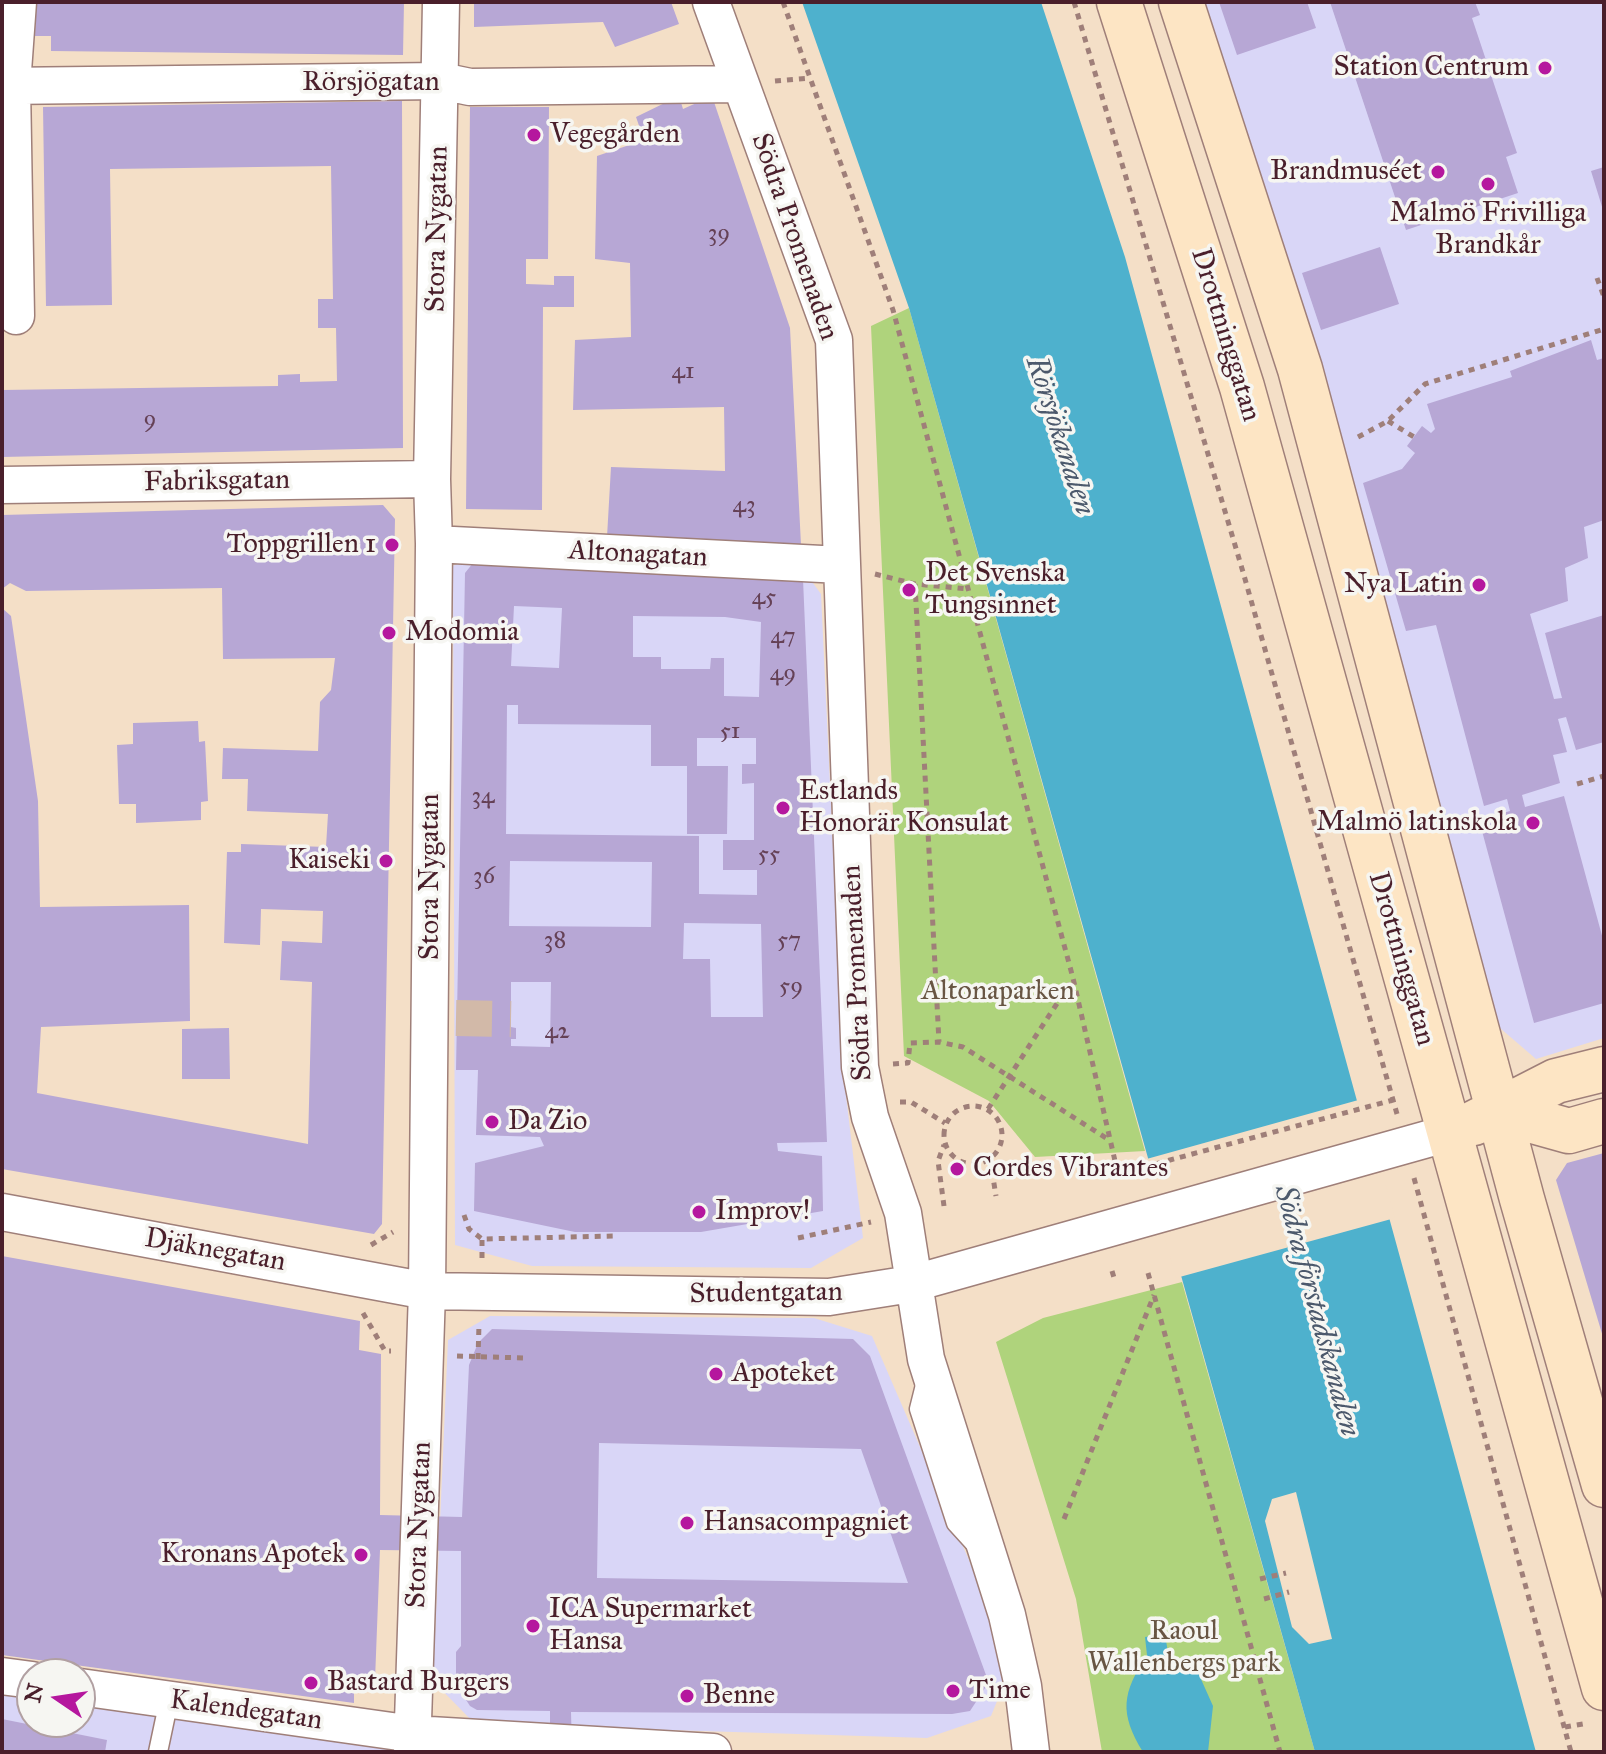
<!DOCTYPE html>
<html>
<head>
<meta charset="utf-8">
<style>
  body { margin:0 }
  #map { position:relative; width:1606px; height:1754px; overflow:hidden; background:#f4dfc7; font-family:"IM FELL Great Primer",serif }
  canvas { display:block }
  .frame { position:absolute; inset:0; border:4px solid #4a1f2b; pointer-events:none }
  .north { position:absolute; left:16px; top:1658px; width:80px; height:80px; box-sizing:border-box; background:#f6f6f2; border:2px solid #b1a0a2; border-radius:50%; rotate:283deg; font-size:22px; font-weight:700; line-height:32px; text-align:center; color:#4a1f2b }
  .north::after { content:''; display:block; margin:auto; width:28px; height:36px; background:#b5179e; clip-path:polygon(50% 0,100% 100%,50% 72%,0 100%) }
</style>
</head>
<body>
<div id="map">
<canvas width="1606" height="1754"></canvas>
<div class="frame"></div>
<div class="north">N</div>
</div>
<script>
const ctx = document.querySelector('canvas').getContext('2d');
ctx.lineJoin = 'round';
function paint(path, color) { ctx.fillStyle = color; ctx.fill(path, 'evenodd'); }
function trace(path, color, width, dash) { ctx.strokeStyle = color; ctx.lineWidth = width; ctx.lineCap = dash ? 'butt' : 'round'; ctx.setLineDash(dash || []); ctx.stroke(path); }
function drawText(font, color, halo, rows, align = 'center') {
  ctx.font = font + ' "IM FELL Great Primer",serif'; ctx.lineWidth = 7; ctx.setLineDash([]); ctx.textBaseline = 'middle'; ctx.strokeStyle = halo; ctx.fillStyle = color; for (const [text, x, y, turn = 0] of rows) {
    ctx.save(); ctx.translate(x, y); ctx.rotate((+turn || 0) * Math.PI / 180); ctx.textAlign = isNaN(turn) ? turn : align; if (halo) ctx.strokeText(text, 0, 0); ctx.fillText(text, 0, 0); ctx.restore();
  }
}
const built = new Path2D(`
  M1204,2H1604V1038L1536,1059L1493,1022Z
  M478,553L802,568L821,594L844,1079L863,1238L811,1268L532,1266L455,1245L453,566Z
  M490,1316L814,1318L872,1336L1013,1662L991,1716L927,1738L475,1724L433,1681L448,1340Z
  M2,1685L32,1689V1722H80V1697L379,1742L398,1752H2Z`);
const green = new Path2D(`
  M909,308L1145,1151L1035,1157L989,1101L904,1056L871,326Z
  M1182,1282L1315,1752H1102L1076,1599L996,1342L1043,1318Z`);
const water = new Path2D(`
  M802,2H1041L1125,257L1536,1752H1315L909,308Z
  M1165,1634L1168,1653L1196,1668L1213,1706L1208,1752H1143C1119,1713 1122,1693 1147,1655L1145,1637Z`);
const pier = new Path2D(`
  M1362,1099L1395,1218L1176,1278L1143,1160Z
  M1296,1492L1332,1639L1309,1644L1292,1627L1265,1521L1272,1499Z`);
const building = new Path2D(`
  M36,2H404L403,55L51,51V36H35Z
  M474,2H671L679,24L615,47L603,22L474,27Z
  M1219,2H1307L1316,28L1237,55Z
  M1330,2H1475L1480,15L1472,18L1517,153L1506,157L1518,193L1406,230Z
  M679,96L683,109L712,96L790,328L801,545L607,537L611,467L725,471L724,407L573,410L575,340L631,337L630,263L595,259L597,156L644,140L636,117Z
  M402,101L403,448L2,457V390L278,386V375L300,374V382L337,381L336,328H318V299H333L331,166L110,169L112,305L46,306L43,107Z
  M470,107H549L548,259H526V284L554,285V276H574V307H543L542,510L466,509Z
  M1604,167V210H1603L1591,171Z
  M1380,247L1399,304L1321,330L1302,273Z
  M1591,340L1597,360L1604,358V520L1584,527L1588,558L1565,568L1568,601L1530,614L1554,699L1562,698L1545,633L1604,615V742L1576,750L1566,717L1558,719L1567,752L1553,755L1560,783L1522,795L1525,807L1564,796L1604,943V1003L1534,1023L1479,820L1510,811L1507,799L1484,806L1436,625L1406,631L1363,483L1402,469L1415,453L1407,446L1422,426L1431,433L1435,429L1427,404L1512,377L1510,371Z
  M383,505L395,519L382,1224L374,1234L2,1169V608L11,616L38,801L40,907L189,905L190,1021L41,1027L37,1093L308,1144L312,982L280,980L282,941L322,943L323,911L261,909L260,945L224,943L227,852H241V844L326,847L328,814L247,811L248,779H222L223,748L318,751L320,702L331,690L335,658L223,659L222,588L26,591L10,583L2,589V515Z
  M473,563L803,579L827,1142L777,1143L778,1151L822,1156L823,1211L701,1232H575L474,1211L475,1163L544,1146L540,1137L476,1135L478,1070H456L465,573ZM514,606L562,608L559,668L511,666ZM633,616L725,617L761,622L759,697L724,696V658H711L710,669H661V657H633ZM507,705H518V724L651,725V766H687V834H727L728,766H697V738H756V764H742V784L754,783V840H723V870H757V895L699,894V836L506,834ZM510,861L652,862L651,927L509,926ZM684,923L761,924L763,1017H711L710,959H683ZM511,982H551L550,1047L511,1046V1039H516V1028L511,1027Z
  M198,721L199,742L205,741L208,801L201,802V820L136,823V804H119L117,745L133,744V723Z
  M229,1028L230,1079H182V1029Z
  M1604,1153V1337H1603L1556,1180L1567,1163Z
  M2,1256L360,1321L359,1350L381,1354L380,1515L462,1517L469,1365L478,1343L492,1329L853,1339L870,1356L986,1675L985,1688L970,1711L952,1714L571,1712L572,1752H550V1711L477,1710L470,1706L461,1692L456,1673V1652L461,1646V1551L380,1550L375,1680L354,1679V1703L2,1655ZM599,1443L861,1449L908,1583L597,1578Z
  M2,1719L107,1740L105,1752H2Z`);
const streetTunnel = new Path2D(`
  M456,1018L511,1019`);
const path = new Path2D(`
  M783,2L893,310L1073,978L1118,1174L1393,1100
  M1074,2L1243,572L1397,1114
  M775,81L810,78
  M1597,278L1604,297
  M1388,421L1414,437
  M1358,437L1388,421L1425,384L1604,329
  M875,574L915,584L969,589
  M915,584L939,1042
  M1577,784L1604,776
  M893,1064L908,1063L910,1043L939,1042L963,1047L1106,1138
  M900,1102H911L945,1123
  M944 1135a29 29 0 1 1 58 0a29 29 0 1 1-58 0Z
  M988,1109L1073,979
  M990,1159L996,1196
  M1414,1178L1571,1752
  M944,1206L938,1161L944,1145
  M464,1215L469,1229L482,1239L614,1236
  M798,1238L871,1222
  M371,1245L393,1232
  M482,1258V1239
  M1112,1271L1115,1281
  M1148,1273L1280,1752
  M363,1313L385,1351H391
  M457,1356L524,1358
  M478,1359L479,1324
  M1064,1519L1154,1295
  M1260,1579L1286,1573
  M1264,1599L1289,1592
  M1565,1727L1588,1723`);
const lane = new Path2D(`
  M926,1381L919,1409L956,1523L976,1545
  M158,1752L169,1700`);
const street = new Path2D(`
  M711,2L834,340L860,1067L870,1117L903,1213L926,1359L1007,1615L1023,1686L1031,1752
  M2,86L441,81L470,87L740,84
  M16,316L12,85L18,2
  M2,485L432,479
  M434,544L841,565
  M2,1212L427,1291L829,1297L911,1284L1449,1133
  M2,1676L32,1680
  M80,1687L413,1734L713,1752
  M412,1752L427,1291L434,544L432,479L441,2`);
const secondary = new Path2D(`
  M1119,2L1242,387L1604,1688
  M1181,2L1300,369L1522,1199L1604,1485
  M1501,1112L1569,1131L1604,1121
  M1474,1123L1556,1081L1604,1069`);
const markers = [
  [1545,68,8,"#b5179e"],
  [534,135,8,"#b5179e"],
  [1438,172,8,"#b5179e"],
  [1488,184,8,"#b5179e"],
  [392,545,8,"#b5179e"],
  [1479,585,8,"#b5179e"],
  [909,590,8,"#b5179e"],
  [389,633,8,"#b5179e"],
  [783,808,8,"#b5179e"],
  [1533,823,8,"#b5179e"],
  [386,861,8,"#b5179e"],
  [492,1122,8,"#b5179e"],
  [957,1169,8,"#b5179e"],
  [699,1212,8,"#b5179e"],
  [716,1374,8,"#b5179e"],
  [687,1523,8,"#b5179e"],
  [361,1555,8,"#b5179e"],
  [533,1626,8,"#b5179e"],
  [311,1683,8,"#b5179e"],
  [953,1691,8,"#b5179e"],
  [687,1696,8,"#b5179e"]
];
const numberNames = [
  ["39",719,234],
  ["41",683,372],
  ["9",150,420],
  ["43",744,506],
  ["45",764,598],
  ["47",783,637],
  ["49",783,674],
  ["51",730,732],
  ["34",483,797],
  ["55",769,855],
  ["36",484,877],
  ["38",555,941],
  ["57",789,941],
  ["59",791,987],
  ["42",557,1032]
];
const poiNames = [
  ["Station Centrum",1529,68,"right"],
  ["Vegegården",550,135],
  ["Brandmuséet",1422,172,"right"],
  ["Malmö Frivilliga",1488,214,"center"],
  ["Brandkår",1488,246,"center"],
  ["Toppgrillen 1",376,545,"right"],
  ["Det Svenska",925,574],
  ["Tungsinnet",925,606],
  ["Nya Latin",1463,585,"right"],
  ["Modomia",405,633],
  ["Estlands",799,792],
  ["Honorär Konsulat",799,824],
  ["Malmö latinskola",1517,823,"right"],
  ["Kaiseki",370,861,"right"],
  ["Da Zio",508,1122],
  ["Cordes Vibrantes",973,1169],
  ["Improv!",715,1212],
  ["Apoteket",732,1374],
  ["Hansacompagniet",703,1523],
  ["Kronans Apotek",345,1555,"right"],
  ["ICA Supermarket",549,1610],
  ["Hansa",549,1642],
  ["Bastard Burgers",327,1683],
  ["Time",969,1691],
  ["Benne",703,1696]
];
const streetNames = [
  ["Rörsjögatan",371,83],
  ["Stora Nygatan",438,229,-89],
  ["Södra Promenaden",794,237,71],
  ["Drottninggatan",1225,335,73],
  ["Fabriksgatan",217,482,-1],
  ["Altonagatan",638,555,3],
  ["Stora Nygatan",431,877,-90],
  ["Drottninggatan",1401,959,74],
  ["Södra Promenaden",858,973,-93],
  ["Djäknegatan",215,1251,10],
  ["Studentgatan",766,1294,-1],
  ["Stora Nygatan",420,1525,-88],
  ["Kalendegatan",246,1711,8]
];
const parkNames = [
  ["Altonaparken",998,992],
  ["Raoul",1184,1632],
  ["Wallenbergs park",1184,1664]
];
const waterNames = [
  ["Rörsjökanalen",1059,436,72],
  ["Södra förstadskanalen",1316,1311,75]
];
paint(built, '#d9d6f7');
paint(green, '#afd37c');
paint(water, '#4eb1cd');
paint(pier, '#f4dfc7');
paint(building, '#b7a7d5');
trace(streetTunnel, '#d2b9a8', 36, [36, 18]);
trace(lane, '#9f7f79', 21);
trace(street, '#9f7f79', 39);
trace(secondary, '#9f7f79', 47);
trace(path, '#9f7f79', 5, [6, 6]);
trace(lane, '#fff', 18);
trace(street, '#fff', 36);
trace(secondary, '#fde5c4', 44);
for (const [x, y, r, color] of markers) { const dot = new Path2D(); dot.arc(x, y, r, 0, 2 * Math.PI); ctx.fillStyle = color; ctx.fill(dot); trace(dot, '#f6f6f2', 3); }
drawText('24px', '#654156', null, numberNames);
drawText('28px', '#4a1f2b', '#f6f6f2', poiNames, 'left');
drawText('28px', '#4a1f2b', '#f6f6f2', streetNames);
drawText('28px', '#685543', '#f6f6f2', parkNames);
drawText('italic 30px', '#4c596c', '#f6f6f2', waterNames);
</script>
</body>
</html>
